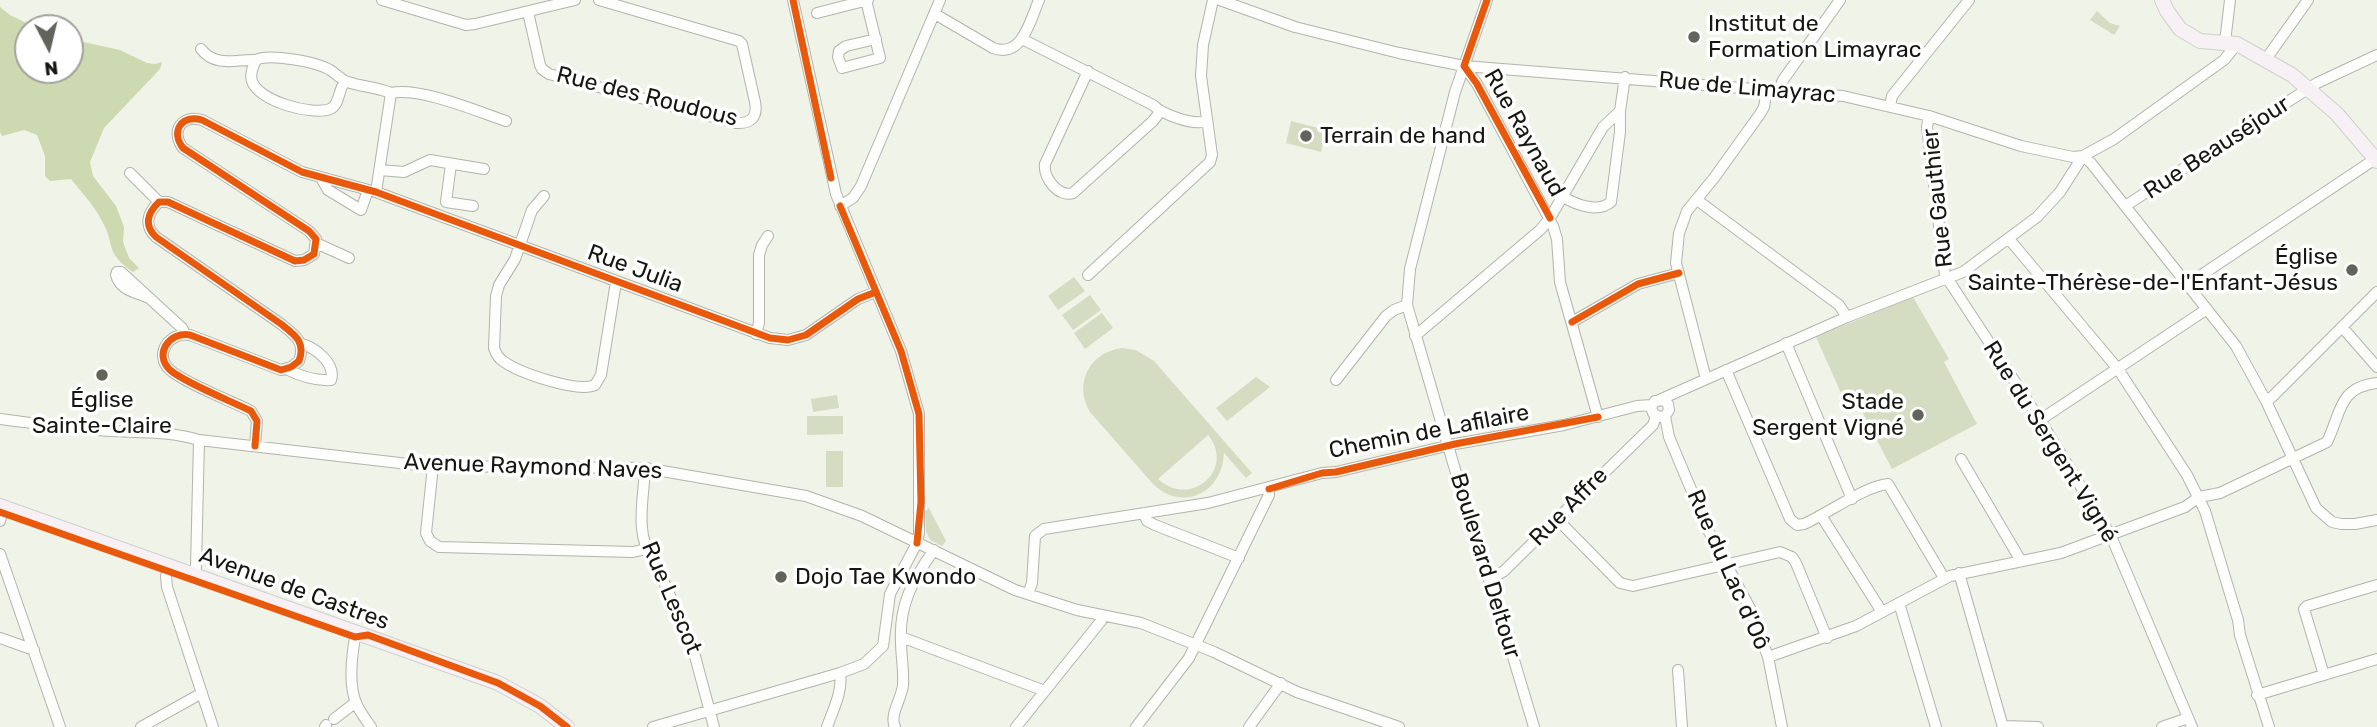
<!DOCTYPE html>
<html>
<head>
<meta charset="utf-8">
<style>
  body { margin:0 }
  #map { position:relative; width:2377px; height:727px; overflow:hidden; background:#f0f3e8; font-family:Rubik,sans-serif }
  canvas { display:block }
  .north { position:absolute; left:14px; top:14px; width:70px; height:70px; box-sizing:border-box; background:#fff; border:2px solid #a1a29f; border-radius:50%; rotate:173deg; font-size:19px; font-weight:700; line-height:28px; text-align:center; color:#151710 }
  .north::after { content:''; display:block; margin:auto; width:24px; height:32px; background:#62645c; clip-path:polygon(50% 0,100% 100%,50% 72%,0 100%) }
</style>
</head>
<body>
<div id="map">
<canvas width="2377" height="727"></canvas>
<div class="north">N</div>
</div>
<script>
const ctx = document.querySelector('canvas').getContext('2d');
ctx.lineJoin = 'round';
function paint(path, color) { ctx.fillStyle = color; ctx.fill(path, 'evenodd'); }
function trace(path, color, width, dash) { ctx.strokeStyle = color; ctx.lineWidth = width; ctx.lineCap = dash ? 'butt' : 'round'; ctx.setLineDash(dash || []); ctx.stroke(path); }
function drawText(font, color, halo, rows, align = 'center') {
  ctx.font = font + ' Rubik,sans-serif'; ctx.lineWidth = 7; ctx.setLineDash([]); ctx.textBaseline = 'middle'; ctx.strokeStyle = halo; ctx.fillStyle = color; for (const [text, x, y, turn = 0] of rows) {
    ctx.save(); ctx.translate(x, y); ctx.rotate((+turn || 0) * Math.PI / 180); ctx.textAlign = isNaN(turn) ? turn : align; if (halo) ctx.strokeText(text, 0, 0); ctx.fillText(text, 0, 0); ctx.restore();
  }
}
const green = new Path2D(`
  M2097,11L2110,23L2120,26L2114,35L2090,20Z
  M1291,121L1326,130L1321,152L1286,143Z
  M1074,277L1085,291L1058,310L1048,296Z
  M1090,295L1101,310L1073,330L1062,315Z
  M1913,297L1949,359L1944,362L1977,424L1892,469L1859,406L1849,411L1816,337Z
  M1102,313L1113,328L1085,349L1074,333Z
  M1122,348L1136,350L1154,361L1252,473L1246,478L1224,453C1223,492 1183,513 1153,484L1090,412C1073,383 1090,352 1122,348ZM1208,435C1236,469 1191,509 1158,479Z
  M1256,377L1270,387L1227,421L1216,408Z
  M837,395L839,408L813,412L811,399Z
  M807,416H843V434L807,435Z
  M826,451H843V487H826Z
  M929,508L946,541L942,546L930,540L926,531L925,511Z`);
const forest = new Path2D(`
  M0,7L10,15L37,28H28V70H70V39L120,50L147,63L155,64L162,62L160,69L104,128L90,162L93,176L116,206L124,227L123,242L129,258L139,268L133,272C104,252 116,246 102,221C94,205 82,193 71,179L50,181L45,176V156L37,135L24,130L2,136L0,132Z`);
const minor = new Path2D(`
  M382,0L466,25L475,24L575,0
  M866,0L880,58L842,68L838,57L839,51L846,46L876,39
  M1220,0L1295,27L1399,53L1464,66L1843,96L1929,116L2021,146L2073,157L2083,156L2114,139L2224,60L2237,44
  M1487,0L1455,92L1410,269L1407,305L1482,562L1493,590L1534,727
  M528,12L540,65L542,69L549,74L736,123C751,124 758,117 755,102L742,44L739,41L599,0
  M817,13L868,0
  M935,14L993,48C1022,59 1030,21 1039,0
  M1022,39L1153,105C1162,114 1193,126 1206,121
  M2225,42L2230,0
  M201,49C216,68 235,59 256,60
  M2266,59L2308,0
  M1464,66L1477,84L1553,226L1557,239L1560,282L1598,417
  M1088,71L1045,164C1043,178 1059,198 1073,193L1153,121L1160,112
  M345,82C338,89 340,105 330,109C312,116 258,101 252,81C250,75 253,66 256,60C269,53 317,62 330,70C337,74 341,80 348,82C362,87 377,87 391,93
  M1779,90L1783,80L1840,0
  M391,93C421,87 476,111 506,121
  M1890,106L1892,96L1969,0
  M1929,116L1927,127L1945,275L2040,420L2111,536L2192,727
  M2083,156L2091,163L2236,346L2266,401L2316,508L2332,522L2341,524H2355L2377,520
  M451,164L446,202L473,206
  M380,170L404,172L430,160L484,169
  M130,173L159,202
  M321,178L328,190L361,210L368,190
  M376,192L391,93
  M544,196L532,210L515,259L499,285L496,296L494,348C496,354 498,358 503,361C519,373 578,393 595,385L601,375L616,282
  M1563,197C1577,205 1598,213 1611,202L1620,132V111
  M1697,200L1839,305L1847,317
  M840,206L853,198L861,186L940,0
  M2125,206L2317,83L2377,55
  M2009,239L2118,369L2187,475L2205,511L2238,620L2240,635L2269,727
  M316,243L349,258
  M1088,275L1210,162L1212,155L1201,76L1203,45L1213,0
  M2188,284L2375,159
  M151,299C137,292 121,292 116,275L117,272H121L182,328L185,334
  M1572,322L1638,284L1679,273
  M2342,327L2377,367
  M756,334L759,323V255L762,245L768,236
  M1415,336L1540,230L1550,218L1603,127L1620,111L1625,77
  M1786,343L1852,499
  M286,369C300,376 316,381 331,380C336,364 316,348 302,344
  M1726,370L1790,519L1797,525L1804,524C1827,514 1865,486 1888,484L1944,578
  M1706,379L1676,263L1679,233L1687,211L1714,178L1760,114L1764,107L1767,89
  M1336,380L1386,316L1394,310L1407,305
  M1659,400L1847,317L1963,272L2037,217L2060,192L2083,156
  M2266,401L2272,397L2377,292
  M1665,416L1658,417L1653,413L1651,407L1655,401L1663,400L1668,404L1669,410L1665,416L1669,437L1709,532L1751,610L1768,657L1782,727
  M0,419C32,423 65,428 97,430C131,433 166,430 199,440L426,466L645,468L806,496L862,516L1015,590L1077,610L1141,623L1214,652L1297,692L1399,727
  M2040,420L2207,309
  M255,446L257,421L251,411C231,401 185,383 170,370C153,354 170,331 190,335L281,370L291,367L299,361C306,342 295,335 281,324L156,237C144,226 147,213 159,202H168L295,261L304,260L314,254L316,239L309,231L183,148C170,131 182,114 202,120L302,172L376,192L770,338L788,340L806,335L858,299L876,292
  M1961,459L2021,561
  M433,466L426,533L430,541L439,547L633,552L646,549
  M645,468C644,496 634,536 653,558L692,645L714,727
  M1144,513L1147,521L1155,525L1239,558
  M1822,517L1882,612
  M1556,518L1620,583L1633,586L1780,552L1792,557L1796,563L1827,638
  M0,521L4,507
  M0,554L60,727
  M169,565L166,576L167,587L213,727
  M1959,573L2003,727
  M193,574L196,567L199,440
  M1489,580L1504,571L1653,425L1656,416
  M1028,594L1032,583L1035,536L1044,529L1208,503L1322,473L1336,472L1455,444L1564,425L1637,406L1652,405
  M1899,603L1936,727
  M356,632C352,653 348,683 356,703C360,712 366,720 371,727
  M901,637L1045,691
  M0,638L34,650
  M1768,657L1856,626L1950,576L2061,553L2185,507L2199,497L2220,493L2327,442C2341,414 2338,387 2377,383
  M1678,670L1682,727
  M2324,675L2304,609L2307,606L2377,585
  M2257,695L2377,659
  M334,719L356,702
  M2003,726L2038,727
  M141,727L202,693
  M325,727L326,725
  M653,727L840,673L864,664L883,646L890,594L917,543L919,533V414L901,351L836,194L793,0
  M827,727C833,710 843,691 840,673
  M895,727C889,715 902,698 903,685C904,670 901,656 901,641C899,605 913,579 934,550
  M1016,727L1101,621L1103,615
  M1136,727L1189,658L1269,495V489
  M1249,727L1281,683
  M2162,727L2188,718`);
const major = new Path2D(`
  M2162,0L2167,11L2180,29L2200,41L2237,44L2292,75L2337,114L2377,161
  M0,506L498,683L540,706L567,727`);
const cycleway = new Path2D(`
  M793,0L831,178
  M1487,0L1464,66L1477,84L1550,218
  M840,206L901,351L919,414L921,502L917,543
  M1572,322L1638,284L1679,273
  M255,446L257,421L251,411C231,401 185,383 170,370C153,354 170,331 190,335L281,370L291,367L299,361C306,342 295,335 281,324L156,237C144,226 147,213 159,202H168L295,261L304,260L314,254L316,239L309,231L183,148C170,131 182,114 202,120L302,172L376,192L770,338L788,340L806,335L858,299L876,292
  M1269,489L1322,473L1336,472L1455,444L1598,417
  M0,512L355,637L368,635L498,683L540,706L567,727`);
const markers = [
  [1694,37,7,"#62645c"],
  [1306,136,7,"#62645c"],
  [2352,270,7,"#62645c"],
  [102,375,7,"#62645c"],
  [1918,415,7,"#62645c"],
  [781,577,7,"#62645c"]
];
const poiNames = [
  ["Institut de",1708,24],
  ["Formation Limayrac",1708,50],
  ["Terrain de hand",1320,136],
  ["Église",2338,257,"right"],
  ["Sainte-Thérèse-de-l'Enfant-Jésus",2338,283,"right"],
  ["Église",102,400,"center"],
  ["Sainte-Claire",102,426,"center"],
  ["Stade",1904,402,"right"],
  ["Sergent Vigné",1904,428,"right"],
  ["Dojo Tae Kwondo",795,577]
];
const streetNames = [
  ["Rue de Limayrac",1747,88,5],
  ["Rue des Roudous",647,97,14],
  ["Rue Raynaud",1524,133,61],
  ["Rue Beauséjour",2217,148,-33],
  ["Rue Gauthier",1938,198,-96],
  ["Rue Julia",635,269,20],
  ["Chemin de Lafilaire",1429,432,-11],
  ["Rue du Sergent Vigné",2050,442,58],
  ["Avenue Raymond Naves",533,467,2],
  ["Rue Affre",1569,507,-45],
  ["Boulevard Deltour",1485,566,73],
  ["Rue du Lac d'Oô",1728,570,66],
  ["Avenue de Castres",294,589,20],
  ["Rue Lescot",671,598,67]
];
paint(green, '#d4ddc2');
paint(forest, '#cdd9b0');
trace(minor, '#b2b4ad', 12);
trace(major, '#cfd1cc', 16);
trace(minor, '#fdfdfc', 10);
trace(major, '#f7f0f4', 14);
trace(cycleway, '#e8590c', 7);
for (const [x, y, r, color] of markers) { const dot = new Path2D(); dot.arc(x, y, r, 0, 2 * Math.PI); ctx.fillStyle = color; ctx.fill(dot); trace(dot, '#fff', 2.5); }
drawText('23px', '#151710', '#fff', poiNames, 'left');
drawText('23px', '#151710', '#fff', streetNames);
</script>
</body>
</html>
